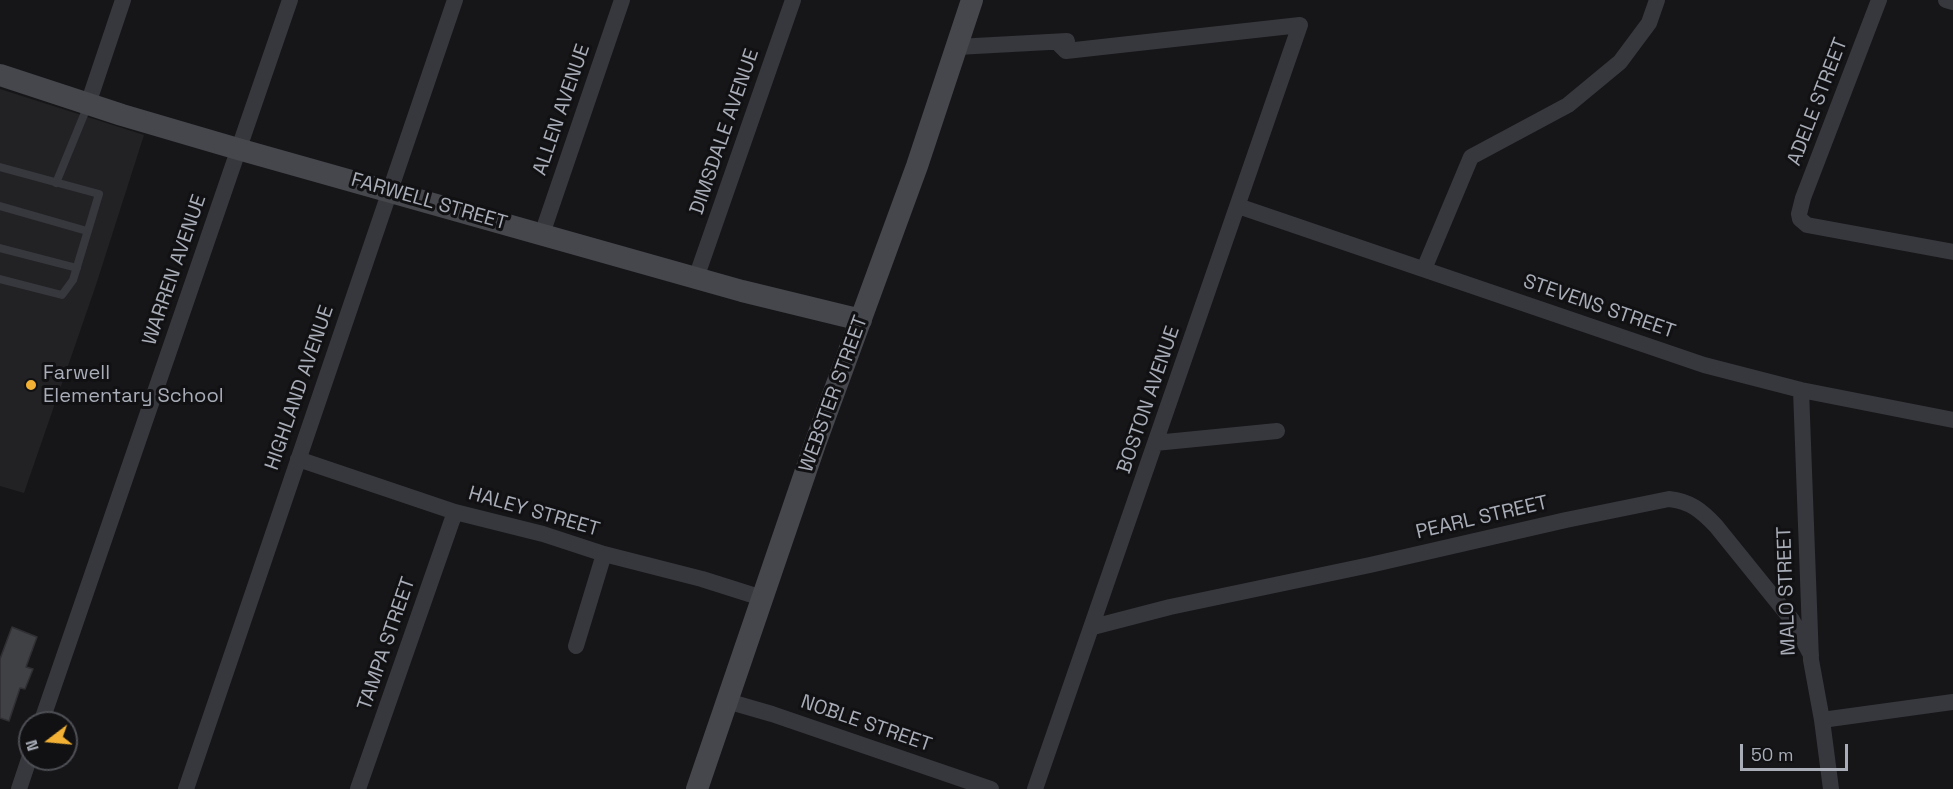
<!DOCTYPE html>
<html>
<head>
<meta charset="utf-8">
<style>
  body { margin:0 }
  #map { position:relative; width:1953px; height:789px; overflow:hidden; background:#161618; font-family:"Space Grotesk",sans-serif }
  canvas { display:block }
  .north { position:absolute; left:18px; top:711px; width:60px; height:60px; box-sizing:border-box; background:#111113; border:2px solid #4d4f55; border-radius:50%; rotate:254deg; font-size:16px; font-weight:700; line-height:24px; text-align:center; color:#a8adb8 }
  .north::after { content:''; display:block; margin:auto; width:21px; height:27px; background:#f2b134; clip-path:polygon(50% 0,100% 100%,50% 72%,0 100%) }
  .scale { position:absolute; left:1740px; top:744px; width:108px; height:27px; box-sizing:border-box; border:3px solid #a8adb8; border-top:0; padding-left:8px; font-size:18px; line-height:21px; white-space:nowrap; color:#a8adb8; -webkit-text-stroke:4px #111113; paint-order:stroke }
</style>
</head>
<body>
<div id="map">
<canvas width="1953" height="789"></canvas>
<div class="north">N</div>
<div class="scale">50 m</div>
</div>
<script>
const ctx = document.querySelector('canvas').getContext('2d');
ctx.lineJoin = 'round';
function paint(path, color) { ctx.fillStyle = color; ctx.fill(path, 'evenodd'); }
function trace(path, color, width, dash) { ctx.strokeStyle = color; ctx.lineWidth = width; ctx.lineCap = dash ? 'butt' : 'round'; ctx.setLineDash(dash || []); ctx.stroke(path); }
function drawText(font, color, halo, rows, align = 'center') {
  ctx.font = font + ' "Space Grotesk",sans-serif'; ctx.lineWidth = 6; ctx.setLineDash([]); ctx.textBaseline = 'middle'; ctx.strokeStyle = halo; ctx.fillStyle = color; for (const [text, x, y, turn = 0] of rows) {
    ctx.save(); ctx.translate(x, y); ctx.rotate((+turn || 0) * Math.PI / 180); ctx.textAlign = isNaN(turn) ? turn : align; if (halo) ctx.strokeText(text, 0, 0); ctx.fillText(text, 0, 0); ctx.restore();
  }
}
const built = new Path2D(`
  M0,89L144,135L96,285L24,493L0,486Z`);
const building = new Path2D(`
  M12,627L37,637L26,667L33,669L25,689L20,688L9,721L0,718V659Z`);
const lane = new Path2D(`
  M0,167L99,194L73,280L62,295L0,279
  M56,183L88,105
  M0,206L87,231
  M0,248L77,268`);
const street = new Path2D(`
  M1879,0L1803,198L1799,214L1800,219L1807,225L1953,252
  M1946,0L1953,2
  M957,47L1067,41
  M88,104L123,0
  M1238,206L1704,365L1801,390L1953,420
  M542,234L622,0
  M1424,269L1471,157L1568,105L1620,62L1649,23L1657,0
  M696,278L793,0
  M1801,390L1811,660L1822,720L1831,789
  M1155,443L1277,431
  M298,459L455,512L543,534L604,554L702,579L762,598
  M1093,627L1170,607L1370,565L1566,520L1669,499C1690,501 1702,511 1716,526L1792,620L1811,655
  M576,646L604,554
  M727,701L772,714L991,789
  M1822,720L1953,702
  M41,723L290,0
  M19,789L30,756
  M186,789L455,0
  M358,789L455,512
  M1035,789L1300,25L1066,51L1057,42`);
const secondary = new Path2D(`
  M0,75L122,115L238,149L742,291L861,320
  M697,789L815,444L917,166L972,0`);
const markers = [
  [31,385,6,"#f2b134"]
];
const streetNames = [
  ["ADELE STREET",1818,102,-69],
  ["ALLEN AVENUE",562,110,-71],
  ["DIMSDALE AVENUE",725,132,-71],
  ["FARWELL STREET",429,202,16],
  ["WARREN AVENUE",175,270,-71],
  ["STEVENS STREET",1599,307,19],
  ["HIGHLAND AVENUE",300,388,-71],
  ["WEBSTER STREET",834,394,-70],
  ["BOSTON AVENUE",1149,400,-71],
  ["HALEY STREET",534,512,16],
  ["PEARL STREET",1482,518,-13],
  ["MALO STREET",1787,591,-92],
  ["TAMPA STREET",387,644,-71],
  ["NOBLE STREET",866,724,19]
];
const poiNames = [
  ["Farwell",43,374],
  ["Elementary School",43,397]
];
paint(built, '#222225');
paint(building, '#404145');
trace(building, '#303034', 1.5);
trace(lane, '#37383d', 8);
trace(street, '#37383d', 16);
trace(secondary, '#45474d', 22);
for (const [x, y, r, color] of markers) { const dot = new Path2D(); dot.arc(x, y, r, 0, 2 * Math.PI); ctx.fillStyle = color; ctx.fill(dot); trace(dot, '#111113', 2); }
drawText('20px', '#a8adb8', '#111113', streetNames);
drawText('20px', '#a8adb8', '#111113', poiNames, 'left');
</script>
</body>
</html>
